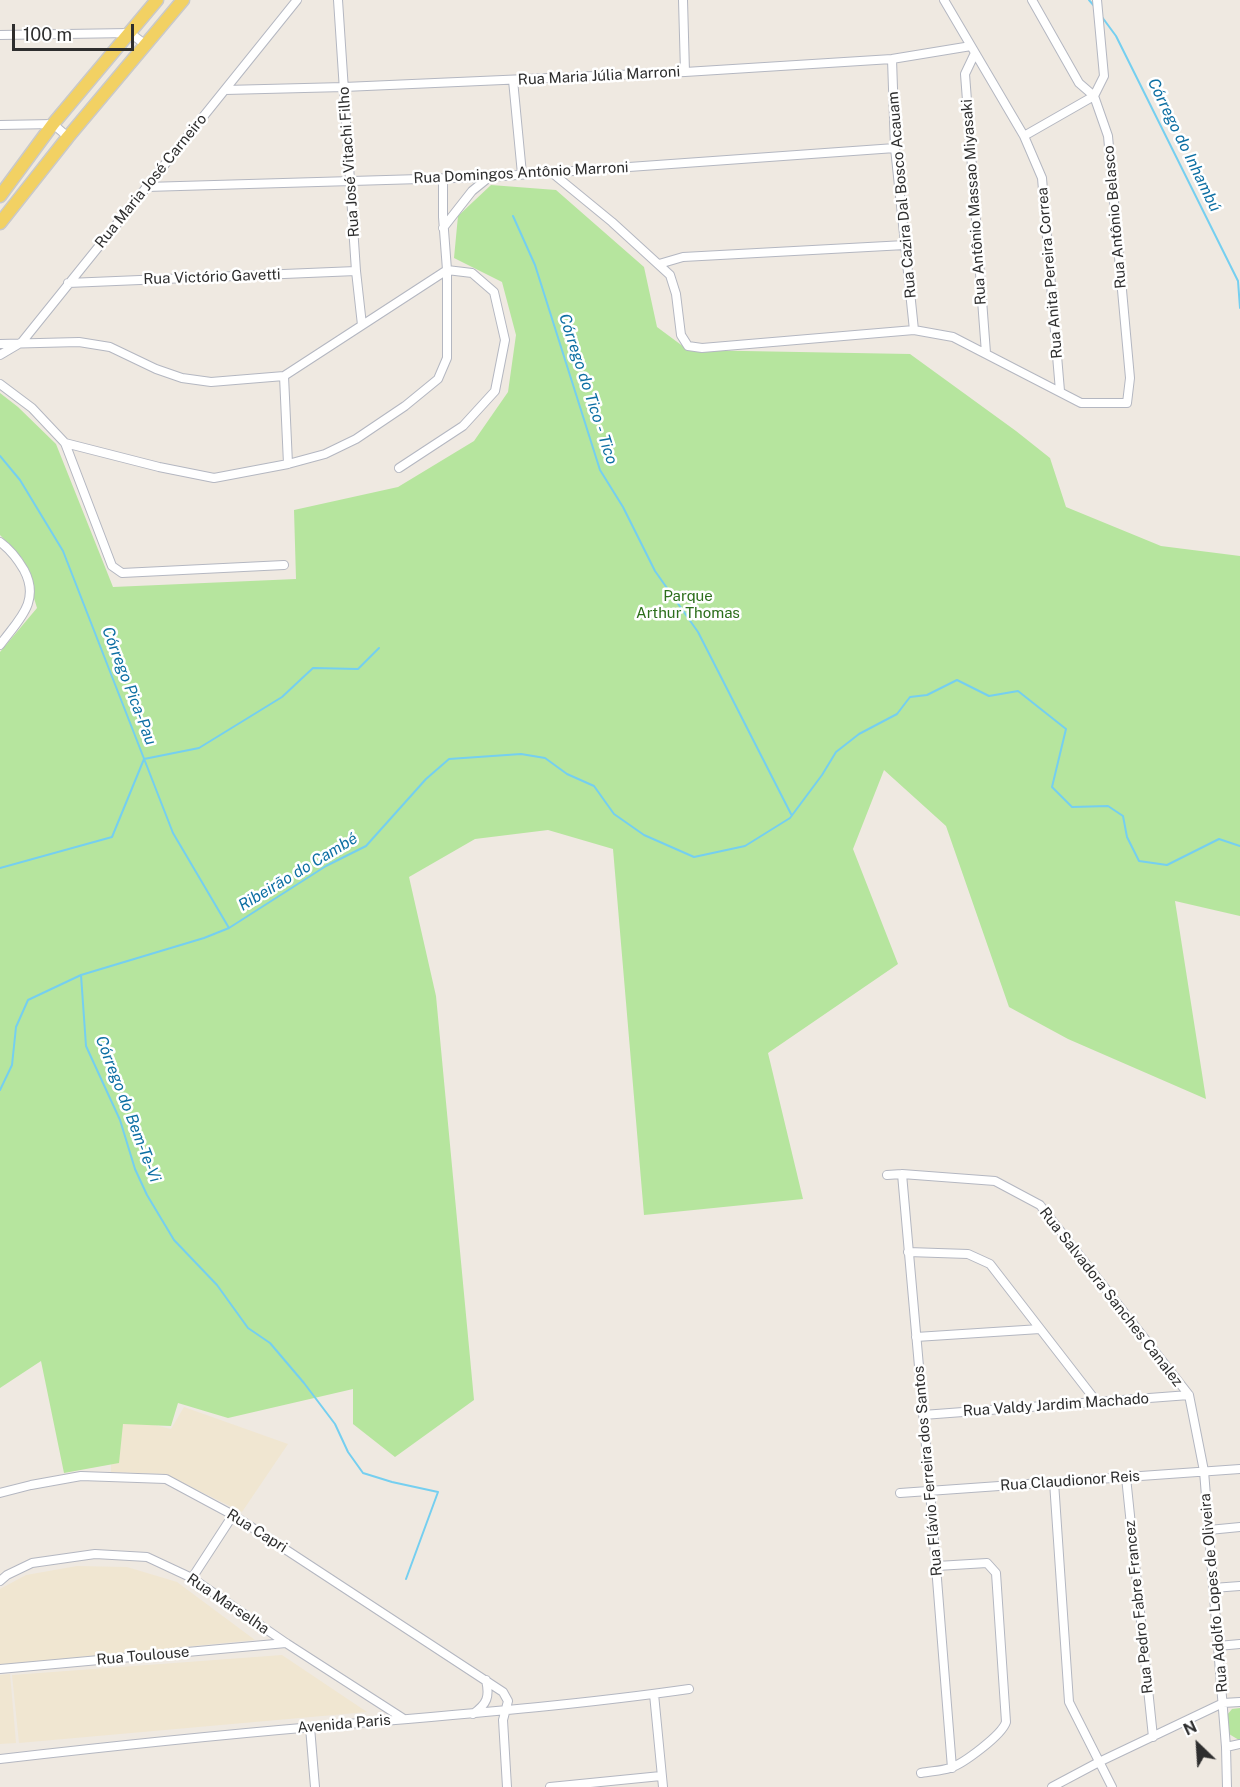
<!DOCTYPE html>
<html>
<head>
<meta charset="utf-8">
<style>
  body { margin:0 }
  #map { position:relative; width:1240px; height:1787px; overflow:hidden; background:#efe9e1; font-family:"Public Sans",sans-serif }
  canvas { display:block }
  .north { position:absolute; left:1168px; top:1715px; width:60px; height:60px; -webkit-text-stroke:4px #fff; paint-order:stroke; rotate:335deg; font-size:16px; font-weight:700; line-height:24px; text-align:center; color:#2e2e2e }
  .north::after { content:''; display:block; margin:auto; width:21px; height:27px; background:#2e2e2e; clip-path:polygon(50% 0,100% 100%,50% 72%,0 100%) }
  .scale { position:absolute; left:12px; top:24px; width:122px; height:27px; box-sizing:border-box; border:3px solid #2e2e2e; border-top:0; padding-left:8px; font-size:18px; line-height:21px; white-space:nowrap; color:#2e2e2e; -webkit-text-stroke:4px #fff; paint-order:stroke }
</style>
</head>
<body>
<div id="map">
<canvas width="1240" height="1787"></canvas>
<div class="north">N</div>
<div class="scale">100 m</div>
</div>
<script>
const ctx = document.querySelector('canvas').getContext('2d');
ctx.lineJoin = 'round';
function paint(path, color) { ctx.fillStyle = color; ctx.fill(path, 'evenodd'); }
function trace(path, color, width, dash) { ctx.strokeStyle = color; ctx.lineWidth = width; ctx.lineCap = dash ? 'butt' : 'round'; ctx.setLineDash(dash || []); ctx.stroke(path); }
function drawText(font, color, halo, rows, align = 'center') {
  ctx.font = font + ' "Public Sans",sans-serif'; ctx.lineWidth = 5; ctx.setLineDash([]); ctx.textBaseline = 'middle'; ctx.strokeStyle = halo; ctx.fillStyle = color; for (const [text, x, y, turn = 0] of rows) {
    ctx.save(); ctx.translate(x, y); ctx.rotate((+turn || 0) * Math.PI / 180); ctx.textAlign = isNaN(turn) ? turn : align; if (halo) ctx.strokeText(text, 0, 0); ctx.fillText(text, 0, 0); ctx.restore();
  }
}
const education = new Path2D(`
  M184,1407L288,1444L242,1512L165,1474L111,1472V1414L171,1429Z
  M77,1566L127,1567L177,1582L255,1640L0,1665V1589L26,1575Z
  M282,1655L367,1712L19,1743L12,1675Z
  M10,1674L16,1743L0,1744V1675Z`);
const green = new Path2D(`
  M491,185L556,190L644,267L657,327L688,350L910,354L1016,431L1050,458L1066,507L1161,546L1240,556V916L1175,901L1206,1099L1068,1039L1009,1007L946,826L884,770L853,849L898,964L768,1053L803,1199L644,1215L613,849L548,830L475,839L409,877L436,996L474,1400L395,1457L353,1424V1389L228,1418L178,1403L171,1426L123,1424L119,1463L64,1473L41,1361L0,1388V652L37,608L22,558L0,535V393L18,407L56,444L113,587L296,579L294,510L398,487L474,441L508,392L516,335L502,282L454,258L458,216Z
  M1240,1708V1740H1239L1229,1734L1227,1715L1232,1709Z`);
const stream = new Path2D(`
  M1089,0L1095,7
  M1102,17L1116,36L1238,281L1240,308
  M513,216L535,265L600,470L623,507L655,571L698,632L791,814
  M0,456L20,480L63,551L173,833L229,928
  M0,868L112,837L144,759L199,748L282,697L313,668L358,669L379,648
  M81,975L86,1046L120,1120L135,1169L147,1195L174,1240L217,1285L248,1328L270,1343L304,1383L335,1424L348,1452L363,1473L392,1482L438,1492L406,1579
  M0,1090L12,1065L16,1027L28,1000L81,975L204,938L229,928L326,866L366,846L426,779L449,759L521,754L545,758L567,774L594,786L614,814L644,835L694,857L745,846L790,818L822,775L836,752L859,734L897,714L910,697L927,695L957,680L989,696L1018,691L1066,729L1052,787L1072,807L1108,806L1123,816L1127,837L1139,861L1167,865L1219,839L1240,846`);
const minor = new Path2D(`
  M338,0L356,271L362,325
  M683,0L685,72
  M944,0L1024,136L1042,178L1060,391
  M0,35L130,33L146,45
  M975,53L965,74L986,353
  M892,59L895,148L914,330
  M513,80L522,174
  M225,90L344,87L685,72L892,59L971,46
  M0,125L53,124L68,137
  M1024,136L1094,96L1079,83L1032,0
  M551,172L612,222L670,275L676,294L681,335L688,346L702,348L914,330L953,337L1081,403H1127L1130,378L1108,136L1094,96L1104,76L1097,0
  M146,187L489,177L895,148
  M443,228L472,191L488,178
  M659,264L683,257L905,245
  M68,283L356,271
  M0,344L79,342L110,347L156,369L182,378L211,382L284,376L447,270
  M0,355L22,342L297,0
  M284,376L288,464
  M0,384L32,408L65,443L112,566L122,573L284,565
  M65,443L159,467L214,478L288,464L325,454L356,439L405,406L438,379L447,358V270L443,217V179
  M399,468L463,426L495,391L505,340L494,292L472,273L447,270
  M0,542C11,550 17,558 24,570C41,602 18,620 0,645
  M902,1174L930,1491L952,1768
  M887,1175L902,1174L995,1181L1040,1205L1189,1395L1204,1471L1226,1747L1227,1787
  M908,1252L968,1254L990,1264L1096,1401
  M916,1337L1040,1329
  M923,1415L1189,1395
  M1126,1477L1153,1737
  M1054,1482L1069,1702L1112,1787
  M0,1493L31,1485L81,1476L166,1479L233,1515L503,1692L508,1701L503,1720L507,1787
  M900,1493L1240,1469
  M1209,1530L1240,1527
  M192,1578L233,1515
  M0,1581L7,1575L32,1563L95,1554L147,1557L192,1578L286,1643L404,1719
  M1213,1588L1240,1586
  M1218,1646L1240,1644
  M0,1669L286,1643
  M654,1694L663,1787
  M473,1714C487,1704 490,1697 486,1680
  M310,1727L315,1787
  M1226,1747L1240,1744
  M0,1759C104,1747 208,1736 313,1727C438,1716 564,1707 689,1689
  M921,1773C931,1771 941,1771 950,1768C963,1764 1002,1735 1006,1722L996,1573L987,1563L937,1566
  M550,1787L661,1776
  M1052,1787L1099,1762L1223,1703L1240,1702`);
const primary = new Path2D(`
  M0,196L53,124L157,0
  M0,223L68,137L183,0`);
const streetNames = [
  ["Rua Maria Júlia Marroni",599,76,-3],
  ["Rua José Vitachi Filho",349,162,-94],
  ["Rua Domingos Antônio Marroni",521,173,-3],
  ["Rua Maria José Carneiro",151,181,-51],
  ["Rua Cazira Dal Bosco Acauam",902,195,-95],
  ["Rua Antônio Massao Miyasaki",974,202,-94],
  ["Rua Antônio Belasco",1115,217,-95],
  ["Rua Anita Pereira Correa",1050,273,-95],
  ["Rua Victório Gavetti",212,277,-2],
  ["Rua Salvadora Sanches Canalez",1111,1297,52],
  ["Rua Valdy Jardim Machado",1056,1405,-4],
  ["Rua Flávio Ferreira dos Santos",928,1471,-95],
  ["Rua Claudionor Reis",1070,1481,-4],
  ["Rua Capri",257,1531,32],
  ["Rua Adolfo Lopes de Oliveira",1214,1593,-95],
  ["Rua Marselha",228,1604,34],
  ["Rua Pedro Fabre Francez",1139,1607,-96],
  ["Rua Toulouse",143,1656,-5],
  ["Avenida Paris",344,1724,-5]
];
const parkNames = [
  ["Parque",688,596],
  ["Arthur Thomas",688,613]
];
const waterNames = [
  ["Córrego do Inhambú",1184,145,64],
  ["Córrego do Tico - Tico",588,389,72],
  ["Córrego Pica-Pau",129,686,69],
  ["Ribeirão do Cambé",298,872,-31],
  ["Córrego do Bem-Te-Vi",128,1109,69]
];
paint(education, '#f0e6d1');
paint(green, '#b6e59e');
trace(stream, '#75cff0', 2);
trace(minor, '#b4b7c1', 10);
trace(primary, '#c9c9c9', 15);
trace(minor, '#fff', 8);
trace(primary, '#f2d163', 12);
drawText('15px', '#2e2e2e', '#fff', streetNames);
drawText('15px', '#2c6e1b', '#fff', parkNames);
drawText('italic 16px', '#0d6fa3', '#fff', waterNames);
</script>
</body>
</html>
